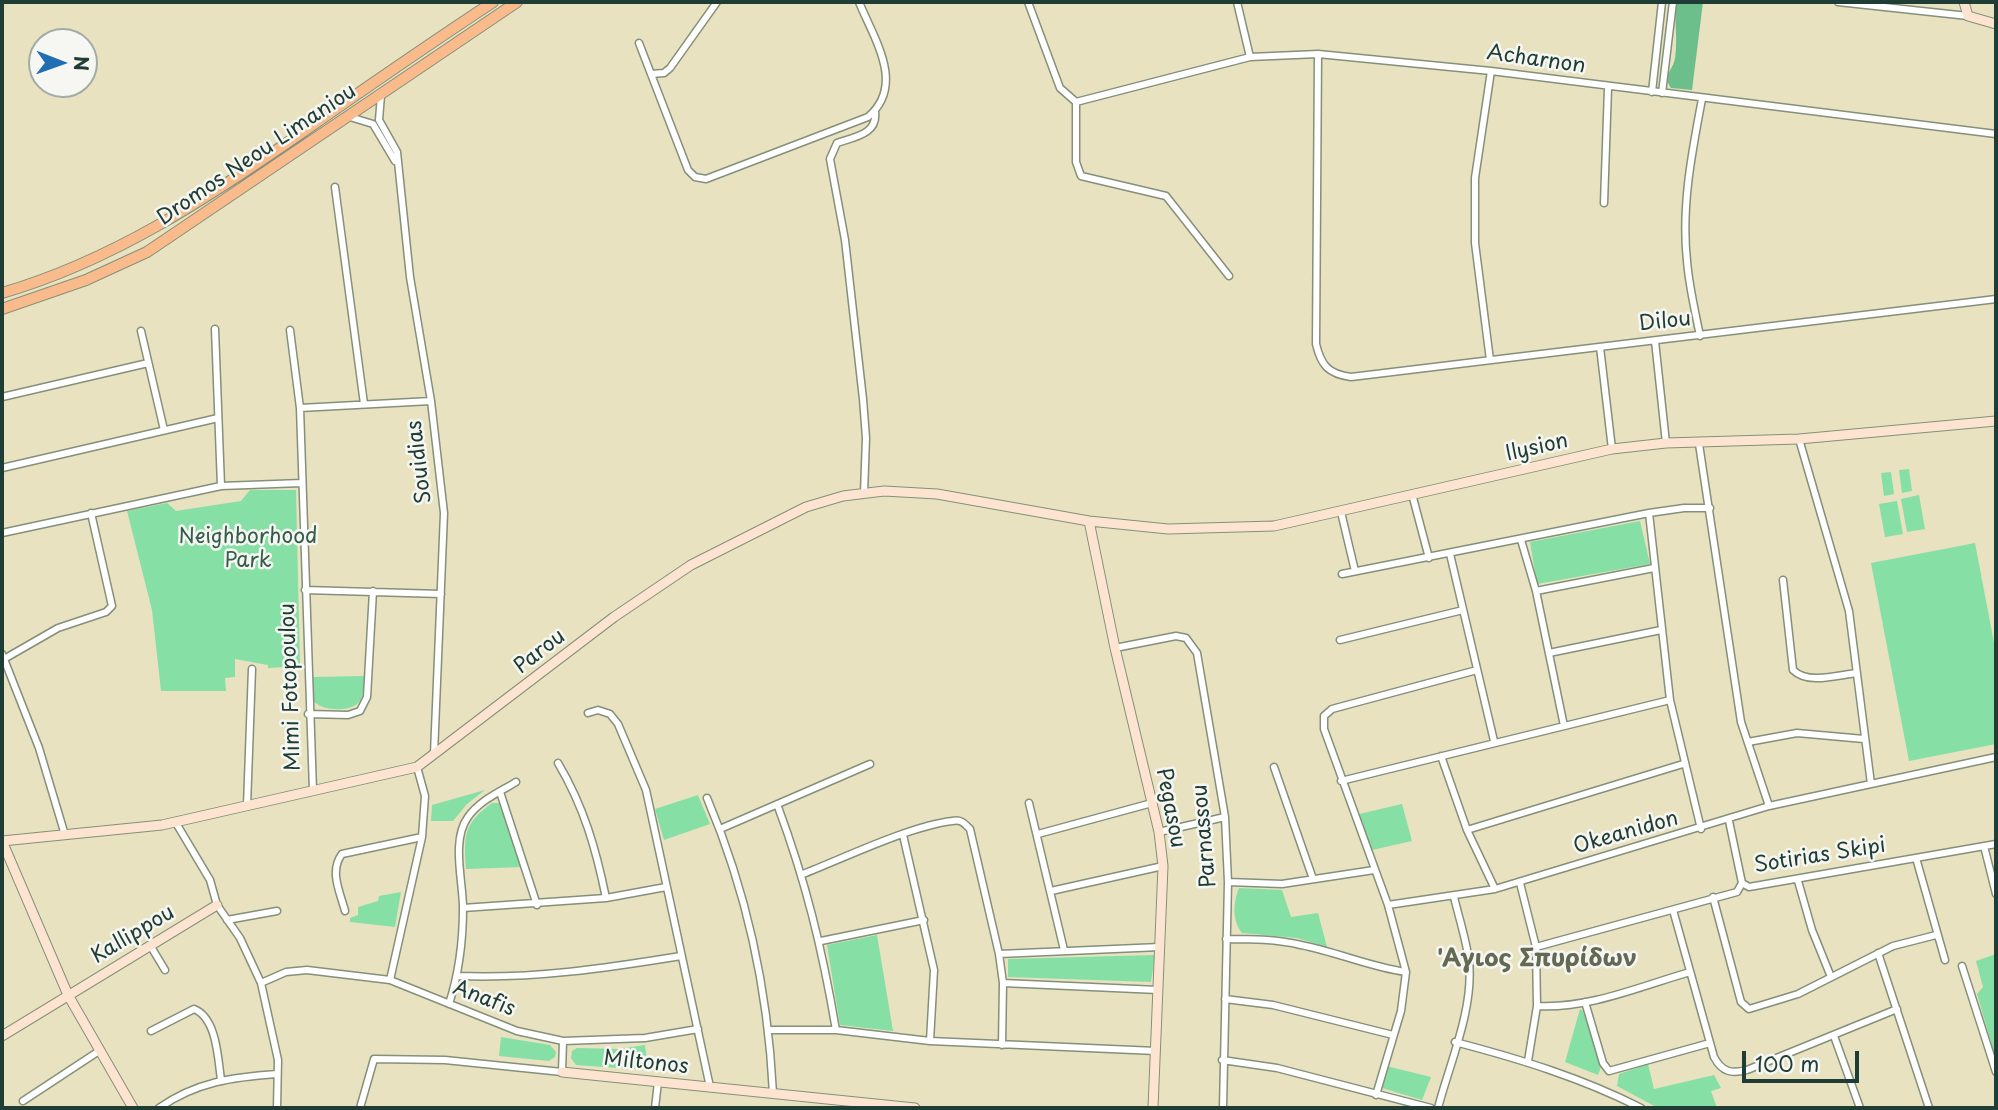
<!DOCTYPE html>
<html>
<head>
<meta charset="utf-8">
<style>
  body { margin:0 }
  #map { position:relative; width:1998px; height:1110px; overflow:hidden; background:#e8e2c1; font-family:"Playpen Sans",sans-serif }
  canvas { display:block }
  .frame { position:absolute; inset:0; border:4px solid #1f3d34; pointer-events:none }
  .north { position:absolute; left:28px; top:28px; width:70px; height:70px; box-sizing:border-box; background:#f6f6f2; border:2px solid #a0aca6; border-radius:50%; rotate:91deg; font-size:19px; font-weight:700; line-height:28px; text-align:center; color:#1f3d34 }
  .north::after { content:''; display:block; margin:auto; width:24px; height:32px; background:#1f6fb2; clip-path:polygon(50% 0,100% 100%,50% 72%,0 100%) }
  .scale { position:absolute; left:1742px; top:1051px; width:117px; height:32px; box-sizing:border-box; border:4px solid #1f3d34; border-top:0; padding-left:9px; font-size:21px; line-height:24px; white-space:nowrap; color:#1f3d34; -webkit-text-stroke:5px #f6f6f2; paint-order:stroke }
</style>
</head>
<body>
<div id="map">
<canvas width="1998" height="1110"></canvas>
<div class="frame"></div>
<div class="north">N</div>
<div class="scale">100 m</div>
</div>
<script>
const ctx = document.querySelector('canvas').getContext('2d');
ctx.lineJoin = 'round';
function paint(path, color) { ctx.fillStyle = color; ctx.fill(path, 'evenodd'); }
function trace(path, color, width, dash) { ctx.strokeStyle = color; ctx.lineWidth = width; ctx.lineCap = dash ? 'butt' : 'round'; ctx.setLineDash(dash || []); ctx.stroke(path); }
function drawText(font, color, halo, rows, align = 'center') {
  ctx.font = font + ' "Playpen Sans",sans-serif'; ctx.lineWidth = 5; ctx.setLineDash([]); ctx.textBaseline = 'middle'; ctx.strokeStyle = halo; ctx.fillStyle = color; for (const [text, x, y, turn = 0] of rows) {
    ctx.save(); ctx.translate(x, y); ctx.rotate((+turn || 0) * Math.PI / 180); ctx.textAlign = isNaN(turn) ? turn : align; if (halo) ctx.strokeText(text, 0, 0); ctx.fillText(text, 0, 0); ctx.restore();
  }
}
const green = new Path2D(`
  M1909,469L1912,491L1902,493L1899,470Z
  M1891,472L1894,494L1884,496L1881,473Z
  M250,490H296L300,666L268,668V665L235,659V677L225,678L226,691H161L152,610L127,511L167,503L176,511L241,501Z
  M1919,495L1925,529L1907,532L1901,499Z
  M1897,501L1903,534L1885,537L1879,504Z
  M1640,521L1650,564L1537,584L1530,542Z
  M1975,543L1996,653V744L1909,761L1871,563Z
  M364,676C363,685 365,698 357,704C347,712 320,711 313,700V677Z
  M485,790L467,804L453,821H431L432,805Z
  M698,795L710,824L664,840L655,809Z
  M492,803H499L523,867L466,869C464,835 463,824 492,803Z
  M1402,804L1412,841L1372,850L1359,814Z
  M1239,888L1282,890L1291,917L1318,913L1327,947L1297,938L1242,933C1232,920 1233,903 1239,888Z
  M401,892L395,927L350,922V918L358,915V907L378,901L379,896Z
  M877,935L893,1031L840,1025L827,945Z
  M1996,954V1059L1977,994L1983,987L1976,961Z
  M1155,955L1151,982L1008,977V959Z
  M1580,1009L1583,1011L1601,1067L1598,1075L1565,1062Z
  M501,1037L550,1045L556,1052L555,1057L549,1061L499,1056Z
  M645,1045L648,1070L576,1065L571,1058L572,1051L577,1048L619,1049Z
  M1648,1064L1654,1089L1714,1075L1721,1088L1711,1091L1717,1108H1658L1617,1086L1619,1074Z
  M1386,1066L1431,1077L1422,1100L1382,1088Z`);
const forest = new Path2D(`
  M1676,2H1703L1692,90L1671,88C1662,75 1673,71 1675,58C1678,38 1674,21 1676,2Z`);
const street = new Path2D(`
  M1028,2L1060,88L1076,102
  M1237,2L1250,57
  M1838,2L1968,16
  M639,43L688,170L695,177L706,179L868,117C906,85 874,39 859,2
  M1318,54L1316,344C1321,365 1328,374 1351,377L1996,299
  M651,74L664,73L670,68L717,2
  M1652,92L1662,2
  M1662,93L1673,2
  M381,95L379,120L397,152L410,277L431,401L444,513L434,754
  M1076,102L1250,57L1318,54L1491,71L1996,134
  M1076,102V162L1081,176L1166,196L1229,276
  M350,117L373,124L395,161
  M335,187L364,404
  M1604,203L1608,88
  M215,329L221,486
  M290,330L300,408L313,791
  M141,331L164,430
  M1700,336C1695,311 1689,286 1687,261C1681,207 1692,152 1702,99
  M1655,341L1666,443
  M1600,347L1612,449
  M1490,360L1475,243V178L1491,71
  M2,397L148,363
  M300,408L431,401
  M1799,439L1849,611L1871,784
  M1699,444L1741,722L1769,806
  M2,468L218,418
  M864,493L866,438L863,399L845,240L830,159L837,143C854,137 878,134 875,112
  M1412,494L1429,558
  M1341,512L1355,571
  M1649,513L1670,700L1701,829
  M2,533L221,486L302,483
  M1521,540L1536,591L1564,726
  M1450,554L1494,741
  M1342,574L1649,513L1684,508H1710
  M1783,580L1793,670C1808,685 1838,675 1857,673
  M305,590L441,594
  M1536,591L1654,568
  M1340,640L1463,610
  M1115,648L1176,636L1186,638L1197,653L1225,817L1228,882L1223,1108
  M1549,653L1661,630
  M2,654L39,748L65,835
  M4,659L58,628L106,612L112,606L91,513
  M588,713L598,710L610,714L618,724L646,790L710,1087
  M308,714L348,715L360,711L367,697L373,591
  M1748,742L1797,733L1864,739
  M1441,756L1467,830L1495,889
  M558,763C584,807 596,849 606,898
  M1274,767L1313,879
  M1341,781L1670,700
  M500,792L537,905
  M707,798C747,892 768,991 773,1093
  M1029,803L1064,950
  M777,804C806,882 822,948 836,1030
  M247,806L252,669
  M1729,821L1742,883
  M176,823L210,880L217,905L240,938L261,983L278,1060L277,1108
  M720,829L870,764
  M1467,830L1683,764
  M1159,832L1225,817
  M1038,834L1152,803
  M903,835L934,970L930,1041
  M1984,846L1996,894
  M1916,858L1945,960
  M803,874C844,858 910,826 952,821C961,819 964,823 970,829L999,954L1003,983L1002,1045
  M1798,881L1812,930L1831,977
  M1228,882L1282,884L1374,870
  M1520,883L1536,947L1537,1006L1528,1061
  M1742,883L1749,887L1996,844
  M1051,891L1163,866
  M1713,897L1741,1002L1749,1009L1798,994L1893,946L1936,935
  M1388,905L1495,889L1769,806L1996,757
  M463,908L606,898L666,887
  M1673,910L1714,1057C1722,1072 1731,1074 1747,1070L1897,1009
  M345,911C340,892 329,871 342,854L422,837
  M227,920L277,911
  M1226,939C1252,939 1276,939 1301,945C1337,952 1370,967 1406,972
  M821,941L924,920
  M150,945L165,970
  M1536,947L1737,892L1742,883
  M1878,953L1929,1108
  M999,954L1160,947
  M1962,966L1996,1072
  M458,976C534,979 607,968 681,956
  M390,980L422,837L425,796L417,767
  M261,983L286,972L307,970L390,980L517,1031L563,1041L645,1038L698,1029
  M1003,983L1158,990
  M1225,999L1273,1005L1393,1035
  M1585,1002L1603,1063L1609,1071L1710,1043
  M449,1004C459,973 463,941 463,908C463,881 451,840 468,817C480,800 500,792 516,782
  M1537,1006C1589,1009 1641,986 1690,972
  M770,1030H836L930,1041L1156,1051
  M151,1031L194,1009C217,1018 218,1059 221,1080
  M1834,1036L1860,1108
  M1455,1042C1520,1059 1582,1078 1641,1108
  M1222,1060L1277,1068L1431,1108
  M1376,1095L1401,1011L1406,972L1388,905L1324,729V716L1332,709L1477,670
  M23,1101L99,1051
  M159,1108C196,1082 233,1077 277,1074
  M360,1108L374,1059L445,1060L562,1072L563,1041
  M655,1108L658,1082
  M1438,1108C1450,1062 1474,1009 1469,961C1466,939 1459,918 1454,897`);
const secondary = new Path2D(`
  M1964,2L1968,16L1996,24
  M1089,521L1115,648L1159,832L1163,866L1153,1108
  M2,841L162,825L417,767L614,617L691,565L806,507L843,496L884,491L937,494L1089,521L1168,529L1274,526L1612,449L1666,443L1799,439L1996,421
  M2,841L68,995L133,1108
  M2,1036L217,905
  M562,1072L915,1108`);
const primary = new Path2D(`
  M2,293C112,261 206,199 300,134C364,89 428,45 493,2
  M2,309L86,280L147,252L517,2`);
const streetNames = [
  ["Acharnon",1536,60,8],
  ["Dromos Neou Limaniou",257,155,-34],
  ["Dilou",1665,322,-6],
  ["Ilysion",1537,448,-13],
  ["Souidias",420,462,-97],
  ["Parou",540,652,-38],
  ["Mimi Fotopoulou",291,687,-92],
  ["Pegasou",1170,808,79],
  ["Okeanidon",1626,833,-16],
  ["Parnassou",1205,836,-95],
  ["Sotirias Skipi",1820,856,-9],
  ["Kallippou",133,935,-31],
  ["Anafis",484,999,21],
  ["Miltonos",646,1063,6]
];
const parkNames = [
  ["Neighborhood",248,537],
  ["Park",248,561]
];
const quarterNames = [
  ["'Αγιος Σπυρίδων",1537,959]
];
paint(green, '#86dfa5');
paint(forest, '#6cbe8a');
trace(street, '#84907a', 9);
trace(secondary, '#84907a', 11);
trace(primary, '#84907a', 12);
trace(street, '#fff', 6);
trace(secondary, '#fde4d1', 9);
trace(primary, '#fabb8c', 10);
drawText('21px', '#1f3d34', '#f6f6f2', streetNames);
drawText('21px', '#345d4b', '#f6f6f2', parkNames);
drawText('bold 24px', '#636953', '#f6f6f2', quarterNames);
</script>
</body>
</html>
